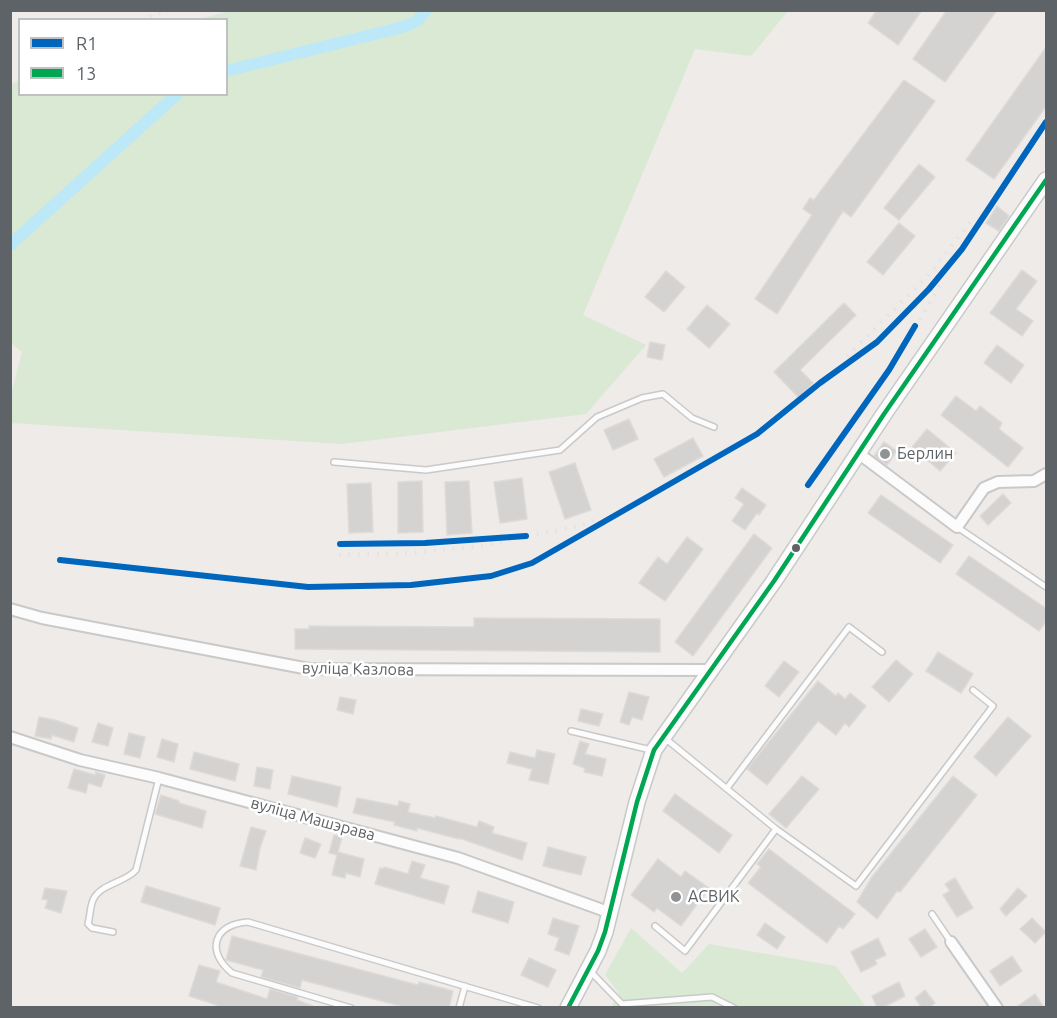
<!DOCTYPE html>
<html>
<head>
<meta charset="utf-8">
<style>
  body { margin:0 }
  #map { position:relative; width:1057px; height:1018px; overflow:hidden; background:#eeebe8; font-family:Ubuntu,sans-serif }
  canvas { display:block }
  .frame { position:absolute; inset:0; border:12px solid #5d6366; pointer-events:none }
  .legend { position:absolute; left:18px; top:18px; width:210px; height:78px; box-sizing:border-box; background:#fff; border:2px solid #bec1c2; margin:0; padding:8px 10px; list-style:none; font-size:18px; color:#5d6366 }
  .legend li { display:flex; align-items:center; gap:12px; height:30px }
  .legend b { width:30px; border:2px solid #bec1c2 }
</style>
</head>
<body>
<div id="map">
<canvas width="1057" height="1018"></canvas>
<div class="frame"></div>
<ul class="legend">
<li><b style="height:8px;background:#0065bd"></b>R1</li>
<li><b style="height:8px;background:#00a651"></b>13</li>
</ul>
</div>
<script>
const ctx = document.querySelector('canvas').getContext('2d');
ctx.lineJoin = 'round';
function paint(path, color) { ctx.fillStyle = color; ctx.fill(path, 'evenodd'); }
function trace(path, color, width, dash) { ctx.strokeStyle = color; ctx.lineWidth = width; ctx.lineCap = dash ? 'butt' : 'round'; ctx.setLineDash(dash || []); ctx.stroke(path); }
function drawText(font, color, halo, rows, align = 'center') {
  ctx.font = font + ' Ubuntu,sans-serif'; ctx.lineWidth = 5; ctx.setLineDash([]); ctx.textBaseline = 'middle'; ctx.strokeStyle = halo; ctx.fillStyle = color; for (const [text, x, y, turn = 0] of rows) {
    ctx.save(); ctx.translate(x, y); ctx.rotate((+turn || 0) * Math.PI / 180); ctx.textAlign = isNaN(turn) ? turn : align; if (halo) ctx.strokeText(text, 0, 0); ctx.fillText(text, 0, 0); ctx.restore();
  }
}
const green = new Path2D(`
  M229,11V10L788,11L751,56L695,49L583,315L646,345L586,414L342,444L11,423V394L22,352L10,342L11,85L19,80L20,94H226V20L201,19Z
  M631,928L682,973L709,944L836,966L866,1007H611L619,993L605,975Z`);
const canal = new Path2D(`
  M226,71L403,27L417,21L426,10
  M10,245L177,94`);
const building = new Path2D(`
  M877,10H922L898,45L868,23Z
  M947,10H997L945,82L913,59Z
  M1047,46V105L994,179L966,160Z
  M904,80L935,101L851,217L843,211L777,314L755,299L812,215L803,209L810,198L814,200Z
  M919,164L935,177L899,220L884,208Z
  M997,206L1009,216L999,231L986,223Z
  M899,223L915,236L883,275L867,262Z
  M1022,270L1037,281L1016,309L1033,321L1022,336L990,313Z
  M666,271L685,287L664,312L645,297Z
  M844,303L856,315L800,370L813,383L799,398L774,372Z
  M707,305L730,324L709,348L687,329Z
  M650,342L665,345L662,360L647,357Z
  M997,345L1024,365L1011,383L984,363Z
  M956,396L976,411L980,406L1002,423L999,429L1023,448L1008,467L941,415Z
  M629,419L638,439L613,450L604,430Z
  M927,429L956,453L940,471L912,447Z
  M693,438L703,456L664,477L654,459Z
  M884,442L897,451L887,465L874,456Z
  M575,463L591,510L565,519L549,472Z
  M522,478L527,519L500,523L494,482Z
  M422,481L423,532L398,533V482Z
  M469,481L472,533L447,535L445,482Z
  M371,483L373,532L349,533L347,484Z
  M742,488L766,505L759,515L757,513L745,530L732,521L744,504L735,498Z
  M1003,494L1011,503L988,525L980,516Z
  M881,495L953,545L940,563L868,513Z
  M754,534L772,548L693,656L675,642Z
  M687,537L703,549L665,601L639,583L658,557L667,564Z
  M969,556L1047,609V620L1039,631L956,574Z
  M474,618L660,619V652L295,649V629H309V626L474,627Z
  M938,652L973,674L961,693L926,671Z
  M896,660L913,674L889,702L872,687Z
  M784,661L799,672L779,697L765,686Z
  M818,681L836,696L838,693L845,699L850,693L866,706L849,727L845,723L836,735L818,721L767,785L747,769Z
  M629,692L649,697L642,720L632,717L629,725L620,722Z
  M340,697L356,700L353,714L337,710Z
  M581,709L603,714L599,726L578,721Z
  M39,717L55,720L78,728L74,742L52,735L51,739L35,736Z
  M1008,717L1031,736L996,776L974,757Z
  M98,723L113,728L108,746L92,742Z
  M129,733L145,737L140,758L124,754Z
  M162,739L178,744L174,762L157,757Z
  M580,741L589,744L585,754L606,759L602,776L584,772L585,768L573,764Z
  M537,750L555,754L548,784L529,780L532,769L507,763L510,752L535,758Z
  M194,752L239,764L235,781L190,769Z
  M257,767L273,770L270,789L254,786Z
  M74,769L95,775L96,772L105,775L101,787L88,783L86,793L68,788Z
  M292,776L341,787L337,807L288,794Z
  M802,776L819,789L786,828L769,814Z
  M953,776L977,795L900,892L897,891L877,919L857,902L872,877Z
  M675,794L732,835L719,853L663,811Z
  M161,795L179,801V803L206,811L202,828L155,814Z
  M357,798L398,806L399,801L410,804L408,812L435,818L436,816L477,827L479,821L494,827L492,833L527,843L522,860L459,838V839L417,828V831L394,825L395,822L353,813Z
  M251,827L266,831L260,848L256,870L240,866Z
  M334,835L342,837L338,852L364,859L360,877L346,873L345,878L332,875L337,855L329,853Z
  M305,838L321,844L315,858L300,853Z
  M548,847L586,857L581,875L543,866Z
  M769,849L855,914L843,929L839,926L827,943L748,883L761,867L757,864Z
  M658,859L681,877L685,871L709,888L681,926L657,908L654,912L631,895Z
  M412,861L425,865L420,878L449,886L444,904L375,884L380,868L383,869L384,867L408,874Z
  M955,878L973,908L957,917L943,895L950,891L945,884Z
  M146,886L220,908L215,925L141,902Z
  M45,888L67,891L61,913L45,908L48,900L42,899Z
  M1018,888L1027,896L1006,916L1000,909Z
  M478,891L514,902L508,923L472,912Z
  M553,918L579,926L569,955L555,950L559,938L548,934Z
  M1032,918L1046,932L1035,943L1020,929Z
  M765,923L785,937L777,949L757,935Z
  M925,929L937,947L921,957L909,939Z
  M232,936L418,985L419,982L453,991L449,1008H408L302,980L300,988L261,977L263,970L226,960Z
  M878,938L886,955L875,960L877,964L861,972L851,952Z
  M1012,956L1022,971L1000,986L990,971Z
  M529,958L556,970L548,987L521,975Z
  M199,965L220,971L216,982L267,999L270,989L298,997L297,1000L313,1006V1008H216L217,1005L189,996Z
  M899,982L905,996L882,1008H877L872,996Z
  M925,990L935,1003L929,1008H922L915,998Z
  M1035,994L1044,1008H1015Z`);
const lane = new Path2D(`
  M334,462L426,470L560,450L597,417L642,398L663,394L692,418L714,427
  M957,527L1046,587
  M571,731L651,750
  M666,739L776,829L856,886L993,706L973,690
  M727,788L849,627L882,652
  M932,914L951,942
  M655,926L685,951L776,829
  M113,932L92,928L88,924C90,917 90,907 93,900C101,883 125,883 136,870L159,778
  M590,971L622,1004L712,997L734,1008
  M351,1008L232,973C205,951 214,924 248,922L538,1008
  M459,1008L465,986`);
const street = new Path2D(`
  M858,453L957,527L984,488L998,482L1034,481L1046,474
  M10,609L42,618L309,669L711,670
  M10,737L80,760L159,778L458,858L611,913
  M951,942L997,1008`);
const secondary = new Path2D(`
  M568,1008L598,951L605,932L637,802L654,750L774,581L884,414L1046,180`);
const rail = new Path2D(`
  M141,20L168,10
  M10,70L20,66
  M847,356L927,277L971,221
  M808,485L889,370L941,284
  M340,544L439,542
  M339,555L412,553L480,546L579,526L593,520
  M60,560L308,587L411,585L491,576L532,563L757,434L820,383L877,342L929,289L962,249L1046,122`);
const bus1 = new Path2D(`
  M568,1008L598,951L605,932L637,802L654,750L774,581L884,414L1046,180`);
const rail1 = new Path2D(`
  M808,485L889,370L915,326
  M340,544L425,543L526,536
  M60,560L308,587L411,585L491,576L532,563L757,434L820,383L877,342L929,289L962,249L1046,122`);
const markers = [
  [885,454,6,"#909394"],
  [796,548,5,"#5d6366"],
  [676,897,6,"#909394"]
];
const poiNames = [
  ["Берлин",897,454],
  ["АСВИК",688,897]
];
const streetNames = [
  ["вуліца Казлова",358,669,1],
  ["вуліца Машэрава",313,819,15]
];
paint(green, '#dae9d4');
trace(canal, '#bce8f7', 12);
paint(building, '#d5d3d2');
trace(building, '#dddad7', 1.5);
trace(lane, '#c9c9c9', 8);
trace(street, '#c9c9c9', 14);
trace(secondary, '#c9c9c9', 18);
trace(lane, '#fcfcfc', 5);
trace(street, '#fcfcfc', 10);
trace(secondary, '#fcfcfc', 15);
trace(rail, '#e3e2e3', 4, [1.5, 8]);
trace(bus1, '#00a651', 4.5);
trace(rail1, '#0065bd', 6);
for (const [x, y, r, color] of markers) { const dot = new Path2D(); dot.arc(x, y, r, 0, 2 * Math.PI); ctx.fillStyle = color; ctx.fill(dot); trace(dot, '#fff', 2); }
drawText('16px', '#5d6366', '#fff', poiNames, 'left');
drawText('16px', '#5d6366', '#fff', streetNames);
</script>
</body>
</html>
